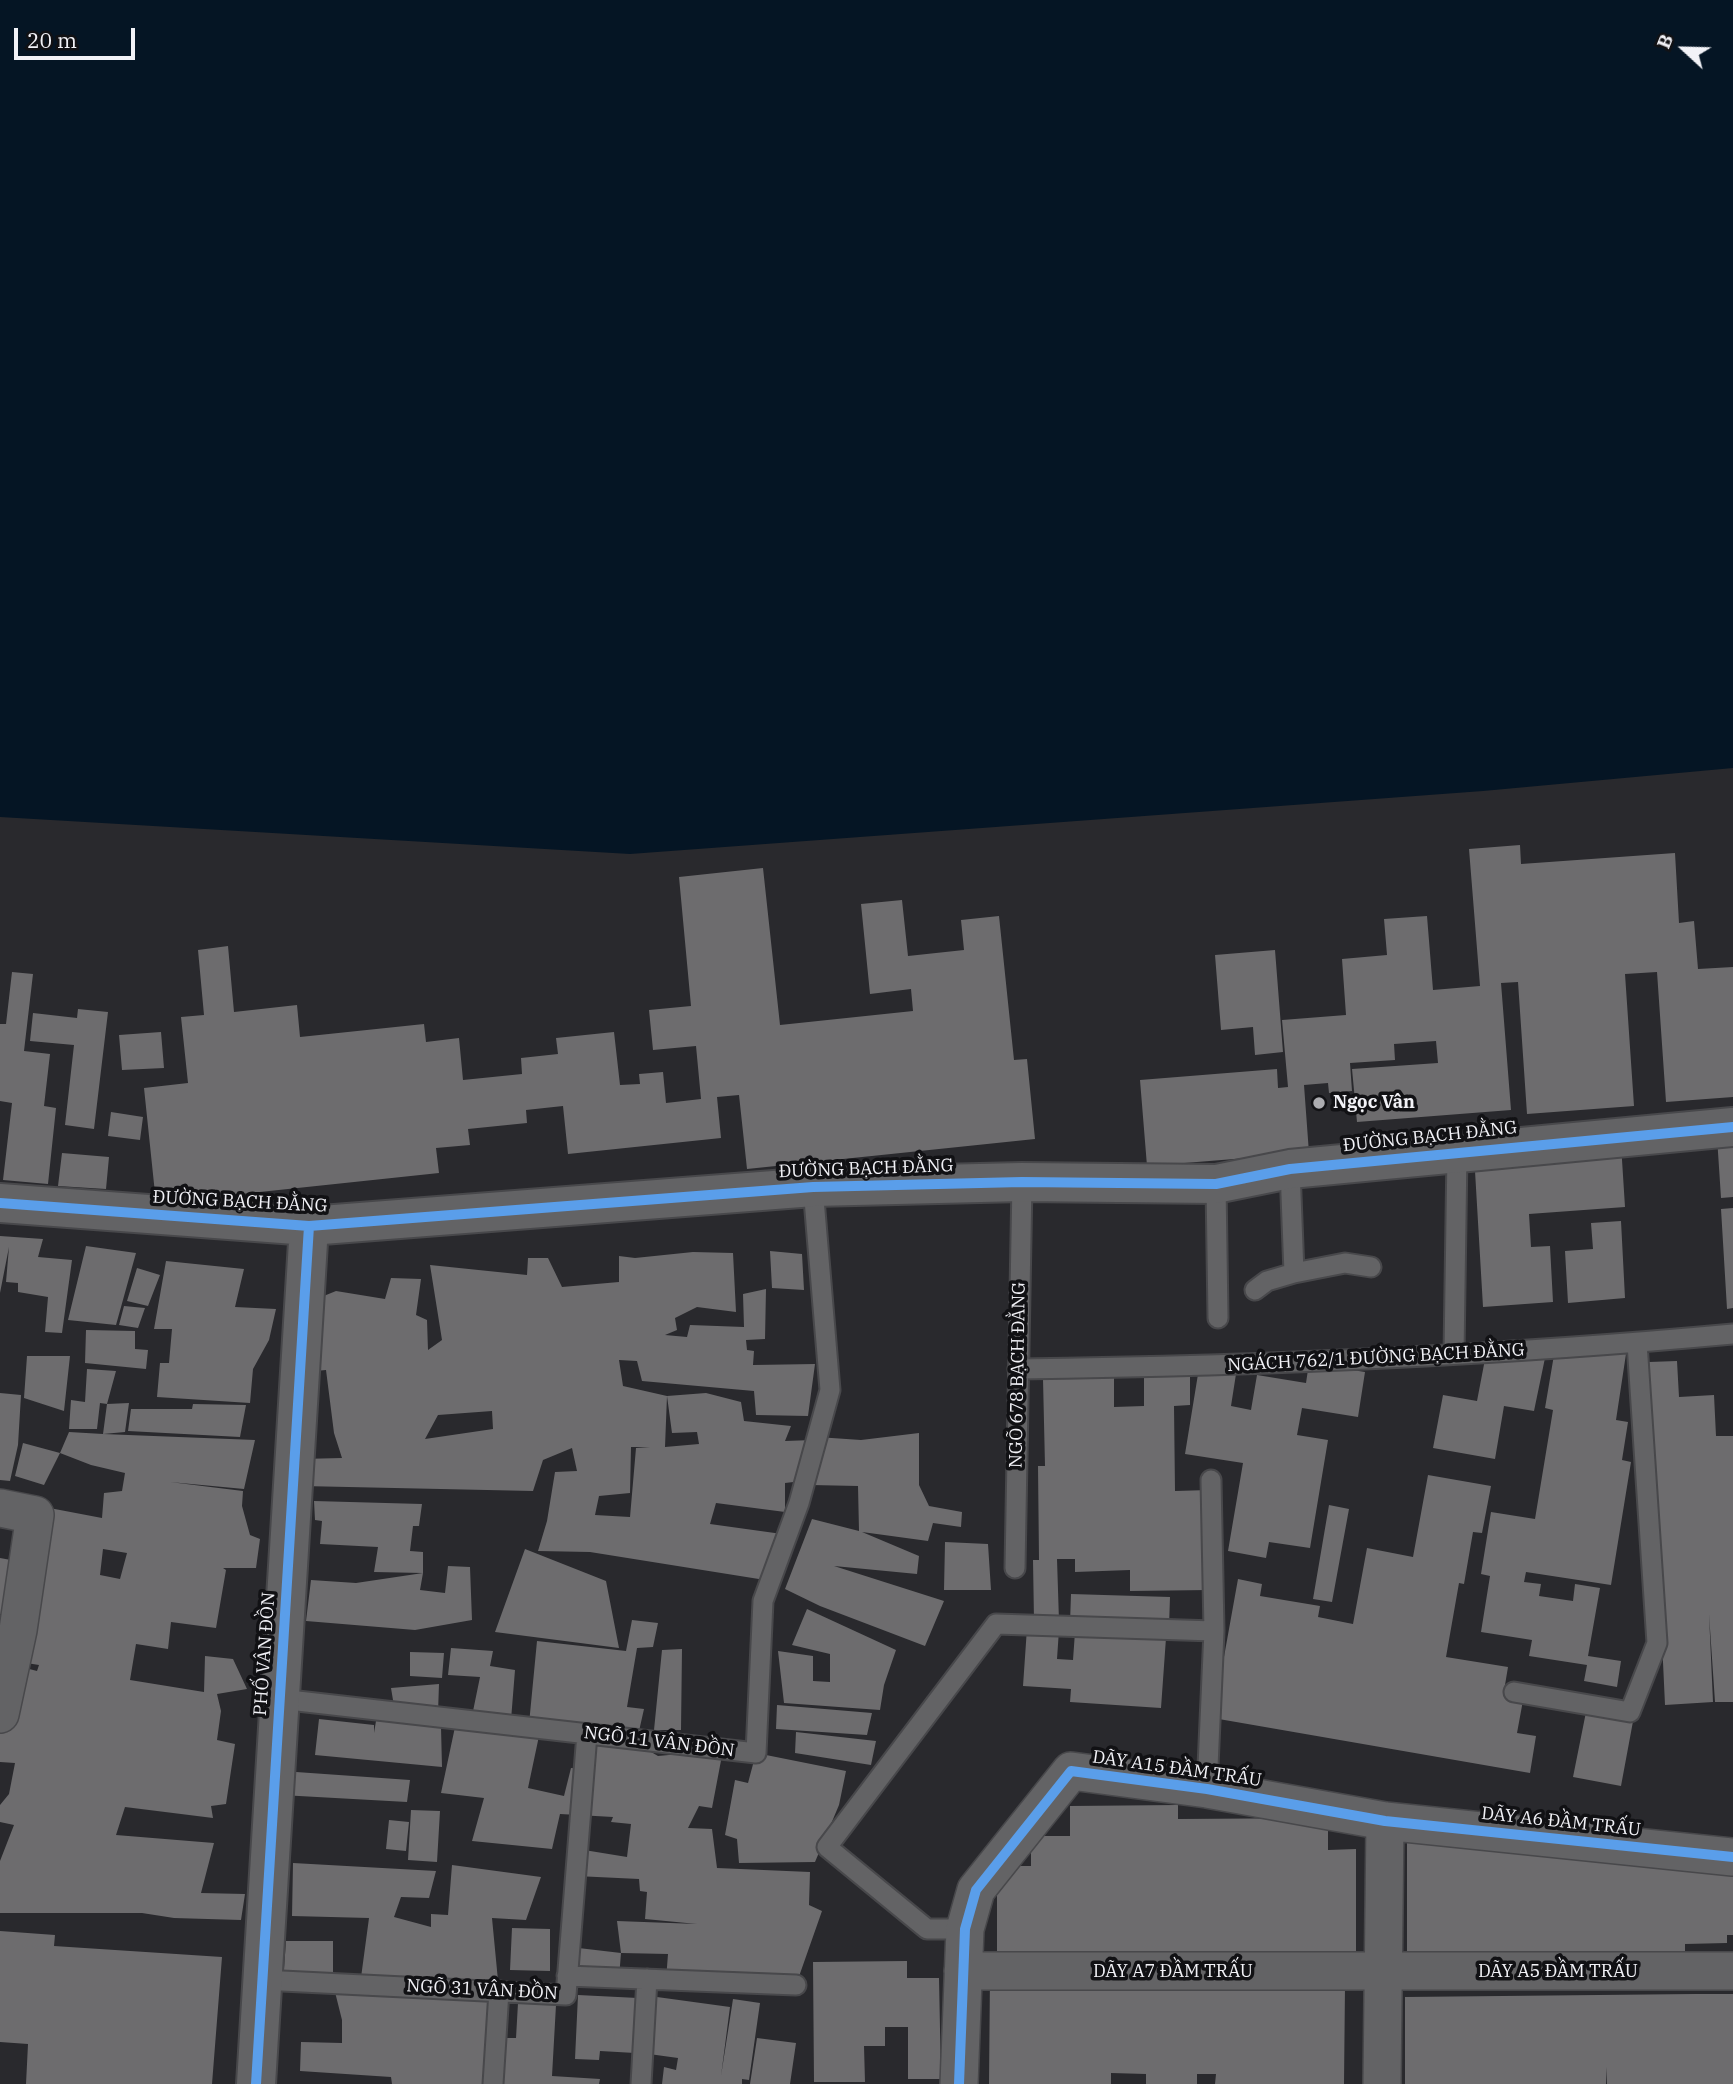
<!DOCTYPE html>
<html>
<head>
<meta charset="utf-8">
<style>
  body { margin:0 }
  #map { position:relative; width:1733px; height:2084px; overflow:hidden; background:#29292d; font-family:"IBM Plex Serif",serif }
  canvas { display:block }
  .north { position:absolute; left:1649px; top:14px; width:70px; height:70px; -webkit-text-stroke:5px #111114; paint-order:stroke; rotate:292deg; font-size:19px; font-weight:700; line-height:28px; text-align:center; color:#f2f2f7 }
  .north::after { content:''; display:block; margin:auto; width:24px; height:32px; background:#f2f2f7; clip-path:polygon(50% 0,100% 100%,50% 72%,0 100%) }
  .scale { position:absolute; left:14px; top:28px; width:121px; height:32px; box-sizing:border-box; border:4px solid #f2f2f7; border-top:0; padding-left:9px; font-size:21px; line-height:24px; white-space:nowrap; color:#f2f2f7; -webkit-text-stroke:5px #111114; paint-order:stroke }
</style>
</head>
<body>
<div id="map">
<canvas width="1733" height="2084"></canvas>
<div class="north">B</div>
<div class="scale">20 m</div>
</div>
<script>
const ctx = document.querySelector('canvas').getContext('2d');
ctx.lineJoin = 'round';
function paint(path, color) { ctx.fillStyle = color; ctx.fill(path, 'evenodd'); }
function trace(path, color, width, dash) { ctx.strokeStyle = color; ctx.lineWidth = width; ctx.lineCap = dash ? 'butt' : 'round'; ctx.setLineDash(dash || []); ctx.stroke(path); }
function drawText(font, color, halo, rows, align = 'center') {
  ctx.font = font + ' "IBM Plex Serif",serif'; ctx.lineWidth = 7; ctx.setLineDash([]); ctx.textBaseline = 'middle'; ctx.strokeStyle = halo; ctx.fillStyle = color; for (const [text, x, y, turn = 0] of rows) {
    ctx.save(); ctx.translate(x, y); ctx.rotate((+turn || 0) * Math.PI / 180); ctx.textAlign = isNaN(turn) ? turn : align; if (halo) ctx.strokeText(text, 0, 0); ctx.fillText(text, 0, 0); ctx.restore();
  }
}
const water = new Path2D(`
  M0,0H1733V768L1483,791L630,854L0,817Z`);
const building = new Path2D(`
  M1520,845L1521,864L1675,853L1679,923L1694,921L1698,969L1733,967V1097L1666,1102L1657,972L1625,974L1634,1106L1527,1114L1518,982L1501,983L1511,1110L1357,1122L1352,1069L1438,1063L1436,1041L1394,1044L1395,1060L1350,1063L1352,1091L1329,1093L1328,1083L1304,1085L1309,1153L1147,1166L1140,1080L1277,1069L1278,1088L1288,1087L1282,1020L1346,1015L1342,959L1387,955L1384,919L1427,916L1433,990L1480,986L1469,849Z
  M763,868L780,1025L913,1011L911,989L870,994L861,904L902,900L908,956L964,950L961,920L999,916L1014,1060L1027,1059L1035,1139L747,1169L739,1095L717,1097L721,1138L568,1154L563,1106L526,1110L527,1123L468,1129L470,1145L436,1148L439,1173L156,1203L144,1088L188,1083L181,1017L204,1015L198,950L228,946L234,1012L297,1005L300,1037L424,1024L426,1042L459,1038L463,1080L522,1074L521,1058L558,1054L556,1038L614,1032L620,1085L640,1084L639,1074L663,1072L666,1103L701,1099L696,1046L653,1050L649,1010L691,1006L679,877Z
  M1275,950L1283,1052L1255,1055L1253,1027L1221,1030L1215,955Z
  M12,972L33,974L24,1051L50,1054L44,1106L56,1108L48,1184L3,1180L12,1103L0,1101V1024H6Z
  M78,1009L108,1012L94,1129L65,1125L74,1045L30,1041L33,1013L77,1018Z
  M161,1032L164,1068L122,1070L119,1035Z
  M111,1112L143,1117L140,1140L108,1136Z
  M1717,1137H1733V1197L1721,1198Z
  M1621,1144L1625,1207L1529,1214L1531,1247L1550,1246L1553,1302L1483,1307L1474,1154Z
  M62,1153L109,1157L106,1189L58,1186Z
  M1733,1208V1308L1727,1309L1721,1209Z
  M1621,1221L1625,1298L1568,1303L1565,1251L1593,1249L1591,1223Z
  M0,1236L43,1239L38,1257L72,1260L62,1333L45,1332L48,1297L18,1292V1283L6,1282L9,1247L0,1293Z
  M86,1246L136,1253L116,1325L68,1320Z
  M770,1251L802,1254L804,1290L772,1288Z
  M693,1252L733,1253L736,1312L697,1307L675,1318L677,1330L665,1335L687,1337L690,1325L744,1327L743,1294L766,1289L765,1339L746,1340L747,1350L754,1351L753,1365L815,1364L808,1416L756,1415L754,1391L642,1381L637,1361L619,1360L623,1386L667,1396L665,1447L699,1444L697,1432L672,1433L667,1396L706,1393L741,1402L744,1421L791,1426L785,1441L813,1440L802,1481L785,1483V1512L716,1503L710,1524L782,1534L765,1580L590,1552L538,1551L547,1521L555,1472L577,1471L572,1448L543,1460L533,1491L302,1486L301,1459L342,1458L334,1433L326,1370L304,1372V1304L336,1291L385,1299L391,1278L421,1279L416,1315L427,1320L428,1350L442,1340L430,1265L527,1275L528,1258H548L562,1287L619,1282V1256L635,1258ZM492,1411L493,1429L425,1439L438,1415ZM631,1447H650L636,1448L630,1517L595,1515L599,1496L630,1493Z
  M166,1261L244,1269L235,1307L276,1309L269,1340L253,1369L250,1403L157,1397L160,1363H169L172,1329H154Z
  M137,1268L160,1275L148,1306L127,1301Z
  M124,1306L145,1308L138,1328L119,1325Z
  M86,1330L135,1331V1349L148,1350L146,1369L85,1363Z
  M1583,1348L1626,1354L1616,1420L1628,1422L1622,1460L1631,1462L1611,1585L1526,1572L1524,1582L1541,1584L1539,1596L1573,1601L1575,1584L1600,1588L1588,1656L1621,1661L1617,1687L1584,1681L1587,1665L1529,1656L1532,1640L1481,1632L1490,1576L1481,1574L1491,1512L1535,1519L1553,1410L1545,1408L1555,1349Z
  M1486,1354L1545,1358L1534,1411L1504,1406L1495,1459L1433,1448L1443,1395L1477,1401Z
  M27,1356H70L64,1411L24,1398Z
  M1677,1361L1679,1397L1714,1395L1716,1436H1733V1702H1715L1709,1614L1713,1702L1665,1705L1649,1362Z
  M1309,1363L1365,1372L1358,1417L1302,1408L1297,1435L1328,1440L1310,1548L1269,1542L1266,1558L1228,1551L1243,1463L1185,1454L1199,1368L1236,1374L1231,1406L1251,1410L1257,1375L1306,1383Z
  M87,1369L116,1371L107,1404L100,1403L97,1429H69L71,1400L85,1402Z
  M1144,1374H1190V1405L1174,1406L1175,1491L1209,1490V1590L1130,1591V1570L1075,1572V1559H1057L1059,1621H1034L1033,1560H1039L1038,1466H1045L1043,1379L1114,1377V1407L1144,1406Z
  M0,1393L21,1395L18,1445L10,1481L0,1480Z
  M129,1403L125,1432L103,1434L255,1440L244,1489L170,1482L243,1491L242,1506L250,1535L260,1539L256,1568H223L226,1570L216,1628L171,1622L168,1649L136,1644L130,1680L204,1692L205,1656L233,1659L247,1689L217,1694L221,1711L217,1740L235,1744L226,1804L211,1806L213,1818L125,1807L116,1835L214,1843L201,1893L245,1894L241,1920L174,1918L142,1913H0V1861L14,1825L0,1822V1805L9,1794L15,1763L0,1762V1714L10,1664L37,1671L39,1665L14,1661L39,1506L102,1518L104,1493L122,1491L125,1473L91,1465L60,1453L44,1485L15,1476L23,1443L60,1453L69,1432L103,1434L107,1404ZM103,1549L127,1553L120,1579L100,1575Z
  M193,1404L246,1405L240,1437L128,1431L131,1409H192Z
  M919,1433V1485L929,1506L962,1512L961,1527L933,1523L928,1541L862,1532L919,1556L917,1574L834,1566L944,1601L925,1646L820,1606L785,1589L812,1519L859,1531L858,1486L811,1485L817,1437L861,1440Z
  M1428,1475L1491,1486L1482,1533L1473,1532L1464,1584L1459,1583L1446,1657L1508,1667L1504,1691L1524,1695L1517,1733L1536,1736L1530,1773L1213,1718L1238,1579L1262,1584L1260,1596L1320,1606L1318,1617L1353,1624L1367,1548L1413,1557Z
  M314,1501L422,1504L419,1526H413L410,1551L423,1552V1573L420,1590L445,1593L448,1566L470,1567L472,1620L415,1630L306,1621L311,1580L356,1583L423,1573L374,1572L378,1547L320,1544L322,1521L315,1520Z
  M1329,1505L1349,1509L1332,1602L1313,1599Z
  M945,1542L988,1544L991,1590H944Z
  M525,1549L606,1581L619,1648L495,1632Z
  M0,1558L11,1560L2,1614H0Z
  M1071,1594L1170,1597L1169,1627L1070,1623Z
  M807,1609L896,1650L884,1685L880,1710L784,1703L778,1651L813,1656V1681L830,1682V1654L792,1645Z
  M632,1620L658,1623L653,1647L637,1648L627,1707L644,1709L637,1740L629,1739L658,1756L723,1750L712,1808L699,1806L688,1828L712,1829L717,1868L810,1872L809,1905L822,1911L796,1985L666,1980L668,1954L621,1953L617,1921L697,1924L645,1919L647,1892L640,1891L639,1879L576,1876L578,1849L627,1857L631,1824L611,1822L613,1817L560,1814L552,1849L472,1841L484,1798L441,1793L455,1727L539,1736L528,1788L564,1796L571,1768L585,1769L588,1733L529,1724L537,1641L626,1651Z
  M1027,1628L1059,1630L1057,1659L1073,1660L1075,1632L1166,1638L1161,1708L1070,1702L1071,1689L1023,1686Z
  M451,1648L493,1651L490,1666L515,1670L511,1720L472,1716L480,1677L448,1675Z
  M682,1649L681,1730H654L662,1650Z
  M410,1652L444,1653L442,1678L410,1676Z
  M439,1684L438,1713L395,1712L391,1688Z
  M777,1705L872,1713L867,1735L776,1729Z
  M1587,1707L1634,1716L1621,1786L1573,1777Z
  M377,1715L441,1727L442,1767L315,1755L319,1719L374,1725V1733Z
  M796,1732L876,1741L871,1765L795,1753Z
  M756,1753L846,1771L839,1805L815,1862L739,1863L737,1839L725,1835L735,1780L748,1783Z
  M282,1771L410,1780L407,1802L281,1795Z
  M1178,1805V1819L1328,1818V1850L1356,1849V1961L997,1963V1866H1031V1836H1070V1806Z
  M411,1810L440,1811L437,1862L408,1860Z
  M389,1820L409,1822L406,1851L386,1849Z
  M1407,1836L1733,1874V1935H1727V1943L1685,1944V1954L1407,1957Z
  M293,1863L436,1871L429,1898L401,1897L394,1917L431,1927V1914L448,1915L452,1865L541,1877L526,1920L492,1918L499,1991L489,2084H392L391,2077L300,2071L301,2042L342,2043V2020L333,1984L360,1985L369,1918L292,1916Z
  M512,1928L550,1929V1971L510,1970Z
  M0,1931L55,1935L54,1946L222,1957L212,2084H26L28,2044L0,2042Z
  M286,1941H333V1984L283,1982Z
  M570,1947L621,1953L619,1978L567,1976Z
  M907,1961V1978H939L941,2079H908V2027H885V2046H864L865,2082H814L813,1962Z
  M990,1974L1345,1986L1344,2084H1215L1216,2074H1197V2084H1146V2074L1111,2073V2084H989Z
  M1695,1994H1733V2084H1607V2067L1606,2084H1405V1997Z
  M578,1995L638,1998L635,2053L600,2051L599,2060L575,2059Z
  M657,1997L730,2007L721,2076L733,1999L760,2003L749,2080L742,2079V2084H662L664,2067L676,2070L678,2058L649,2054Z
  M518,2003L556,2005L552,2076L600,2079L599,2084H499L501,2038H516Z
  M757,2038L796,2043L790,2084H750Z`);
const service = new Path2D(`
  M1216,1184L1218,1318
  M1294,1273L1345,1263L1371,1267
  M1255,1290L1267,1281L1294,1273L1290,1169
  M1454,1354L1457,1152
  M1018,1369C1257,1366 1496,1356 1733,1334
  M1015,1568L1022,1182
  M1514,1692L1630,1712L1657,1643L1637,1343
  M280,1699L756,1753L763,1601L799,1503L830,1390L813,1187
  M1207,1789L1214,1631L1211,1480
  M965,1929H927L827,1847L996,1624L1214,1631
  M567,1976L796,1985
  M262,1980L566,1995L587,1734
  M493,2084L499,1991
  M641,2084L647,1979`);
const minor = new Path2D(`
  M0,1508L35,1515L18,1630L0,1714
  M963,1971H1733
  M959,2084L965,1929L976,1890L1071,1771L1207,1789L1385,1821L1733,1857
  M1382,2084L1385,1821`);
const tertiary = new Path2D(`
  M0,1203L309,1226L813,1187L1022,1182L1216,1184L1290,1169L1733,1127
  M256,2084L309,1226`);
const cycleway = new Path2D(`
  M0,1203L309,1226L813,1187L1022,1182L1216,1184L1290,1169L1733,1127
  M256,2084L309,1226
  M959,2084L965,1929L976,1890L1071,1771L1207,1789L1385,1821L1733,1857`);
const markers = [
  [1319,1103,7,"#acacb0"]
];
const poiNames = [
  ["Ngọc Vân",1333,1103]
];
const streetNames = [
  ["ĐƯỜNG BẠCH ĐẰNG",1430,1137,-6],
  ["ĐƯỜNG BẠCH ĐẰNG",866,1169,-2],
  ["ĐƯỜNG BẠCH ĐẰNG",240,1202,3],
  ["NGÁCH 762/1 ĐƯỜNG BẠCH ĐẰNG",1376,1358,-3],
  ["NGÕ 678 BẠCH ĐẰNG",1018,1375,-89],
  ["PHỐ VÂN ĐỒN",265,1654,-86],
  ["NGÕ 11 VÂN ĐỒN",659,1742,7],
  ["DÃY A15 ĐẦM TRẤU",1177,1769,8],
  ["DÃY A6 ĐẦM TRẤU",1561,1822,6],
  ["DÃY A7 ĐẦM TRẤU",1173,1972],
  ["DÃY A5 ĐẦM TRẤU",1558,1972],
  ["NGÕ 31 VÂN ĐỒN",482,1990,3]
];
paint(water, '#051524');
paint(building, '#6d6c6e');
trace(service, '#48484b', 23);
trace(minor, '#48484b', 40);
trace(tertiary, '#48484b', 42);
trace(service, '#636365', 19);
trace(minor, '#636365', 37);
trace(tertiary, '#636365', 38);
trace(cycleway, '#5a9eea', 10);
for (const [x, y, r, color] of markers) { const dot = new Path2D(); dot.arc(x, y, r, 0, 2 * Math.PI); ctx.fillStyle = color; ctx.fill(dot); trace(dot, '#111114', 2.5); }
drawText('bold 18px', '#f2f2f7', '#111114', poiNames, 'left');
drawText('18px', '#f2f2f7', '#111114', streetNames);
</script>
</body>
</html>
